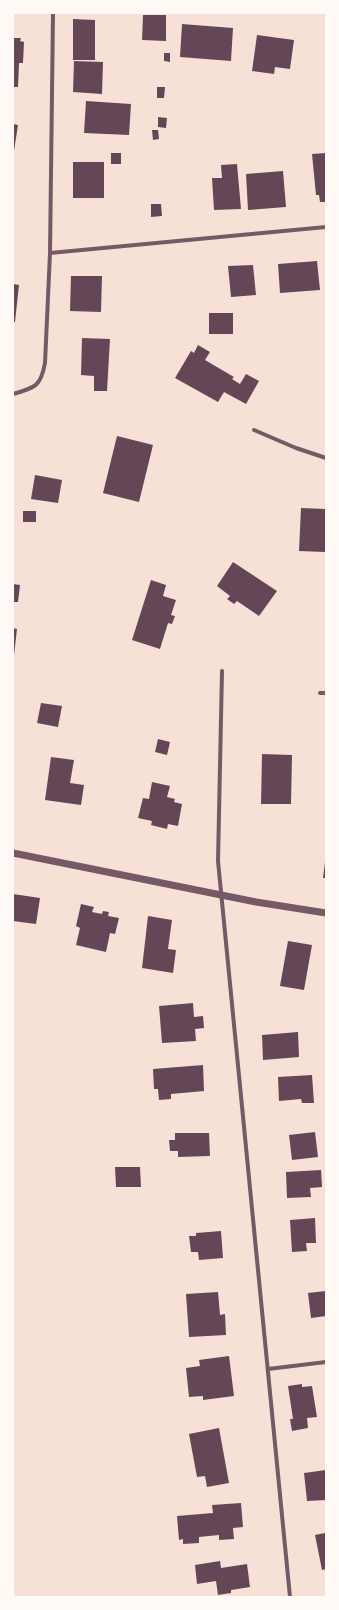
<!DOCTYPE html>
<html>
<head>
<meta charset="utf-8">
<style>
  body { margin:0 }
  #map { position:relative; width:339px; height:1610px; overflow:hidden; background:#f7e1d7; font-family:Ubuntu,sans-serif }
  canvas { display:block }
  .frame { position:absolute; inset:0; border:14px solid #fffaf5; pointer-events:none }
</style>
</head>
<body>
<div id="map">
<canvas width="339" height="1610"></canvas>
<div class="frame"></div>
</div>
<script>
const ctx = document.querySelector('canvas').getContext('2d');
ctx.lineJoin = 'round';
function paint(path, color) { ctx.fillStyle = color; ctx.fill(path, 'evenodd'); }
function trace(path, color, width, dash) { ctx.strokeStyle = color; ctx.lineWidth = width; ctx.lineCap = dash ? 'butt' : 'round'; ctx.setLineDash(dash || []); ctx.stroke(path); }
const building = new Path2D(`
  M143,15H166V41L142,40Z
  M73,19L95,20V60H73Z
  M182,24L233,28L231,61L180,57Z
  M257,35L294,40L290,69L275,67L274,74L252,71Z
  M13,38H21L20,41L24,42L23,63H19L18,87H13Z
  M164,53H170V62L164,61Z
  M74,61L103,62L102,94L73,92Z
  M157,87H165L164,98H157Z
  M86,101L131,104L129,135L84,133Z
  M158,117L167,118L166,128L158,127Z
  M13,124L18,125L14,151H13Z
  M152,130H158L159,139L153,140Z
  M111,153H121V164H111Z
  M326,153V202H320L319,195H316L312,154Z
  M73,162H104V198H73Z
  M237,164L241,209L214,210L212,178H222L221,165Z
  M283,171L286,207L248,210L246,174Z
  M151,204H161L162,216L151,217Z
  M317,261L320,290L280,293L278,264Z
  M253,265L256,295L231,297L228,266Z
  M71,276H102L101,312L70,311Z
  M13,284L19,285L15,322H13Z
  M209,313H233V334H209Z
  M82,338L110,339L107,391H94V376L81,375Z
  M198,345L210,352L205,360L234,377L232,379L240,384L246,374L259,381L246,404L224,392L218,402L175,378L191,351L194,353Z
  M117,436L153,445L139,502L103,493Z
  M35,475L62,480L58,503L31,499Z
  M301,508L326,509L325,552L299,551Z
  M23,511H36V522H23Z
  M233,562L277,591L259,616L237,601L234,604L227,599L230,596L217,586Z
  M151,580L166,585L163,596L176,600L171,615L175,616L172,624L168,623L160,649L132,640Z
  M13,584L20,585L18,602H13Z
  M13,628L17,629L14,655H13Z
  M41,703L62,706L58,727L37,723Z
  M158,739L170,742L167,755L155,752Z
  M262,754L292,755L291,804H261Z
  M51,757L74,760L70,783L84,785L81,805L45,800Z
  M152,782L170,786L167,797L175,799L174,802L182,804L178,826L168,824L167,829L151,825L152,821L138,818L143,798L149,799Z
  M325,862H326V878H323Z
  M13,894L40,898L36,924L13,921Z
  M81,904L94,907L92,912L102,914L103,911L109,912L108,916L119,918L115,934L110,933L106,952L76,945L80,928L76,926Z
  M148,916L172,920L168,949L176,950L173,973L142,968Z
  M288,941L312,945L304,990L280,986Z
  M193,1003L194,1017L203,1016L204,1028L195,1029L196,1041L162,1043L159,1006Z
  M298,1032L299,1057L263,1060L262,1035Z
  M203,1065L204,1091L171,1094V1099L159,1100L158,1089H154L153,1069Z
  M312,1075L314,1103H302L301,1099L279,1101L278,1077Z
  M315,1132L318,1157L292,1160L289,1135Z
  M175,1133H209L210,1156L178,1157V1151H170L169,1140H175Z
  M115,1167H140L141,1187H116Z
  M321,1170L322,1187L310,1188L311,1197L287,1198L286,1172Z
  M315,1218L316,1243H306L307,1251L292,1252L290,1220Z
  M221,1231L223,1258L199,1260L198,1252H191L189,1236H196V1233Z
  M326,1291V1316L311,1318L308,1293Z
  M218,1292L220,1315L225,1314L226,1335L189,1337L186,1294Z
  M229,1356L234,1396L203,1400V1396L189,1397L186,1368L200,1366L199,1360Z
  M302,1384V1387L312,1386L317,1417L307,1418L308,1428L292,1431L290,1419H293L288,1386Z
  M219,1428L229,1483L207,1487L205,1476L197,1477L189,1434Z
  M326,1470V1500L307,1501L304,1473Z
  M241,1503L243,1527L233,1528L234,1539L219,1540V1535L199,1537V1543L183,1544V1539L179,1540L177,1516L213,1513L212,1505Z
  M325,1533L326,1569L322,1570L315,1535Z
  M220,1561L221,1568L247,1564L250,1587L231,1590V1593L218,1595L216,1581L197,1584L195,1565Z`);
const minor = new Path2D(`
  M50,253L326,227
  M13,394C35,388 41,386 45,363L50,253L53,13
  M254,430L296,448L326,458
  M222,671L218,861L290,1597
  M320,693H326
  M268,1369L326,1362`);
const tertiary = new Path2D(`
  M13,853L256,902L326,913`);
paint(building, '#644757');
trace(minor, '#755966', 4);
trace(tertiary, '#755966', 7);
</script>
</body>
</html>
